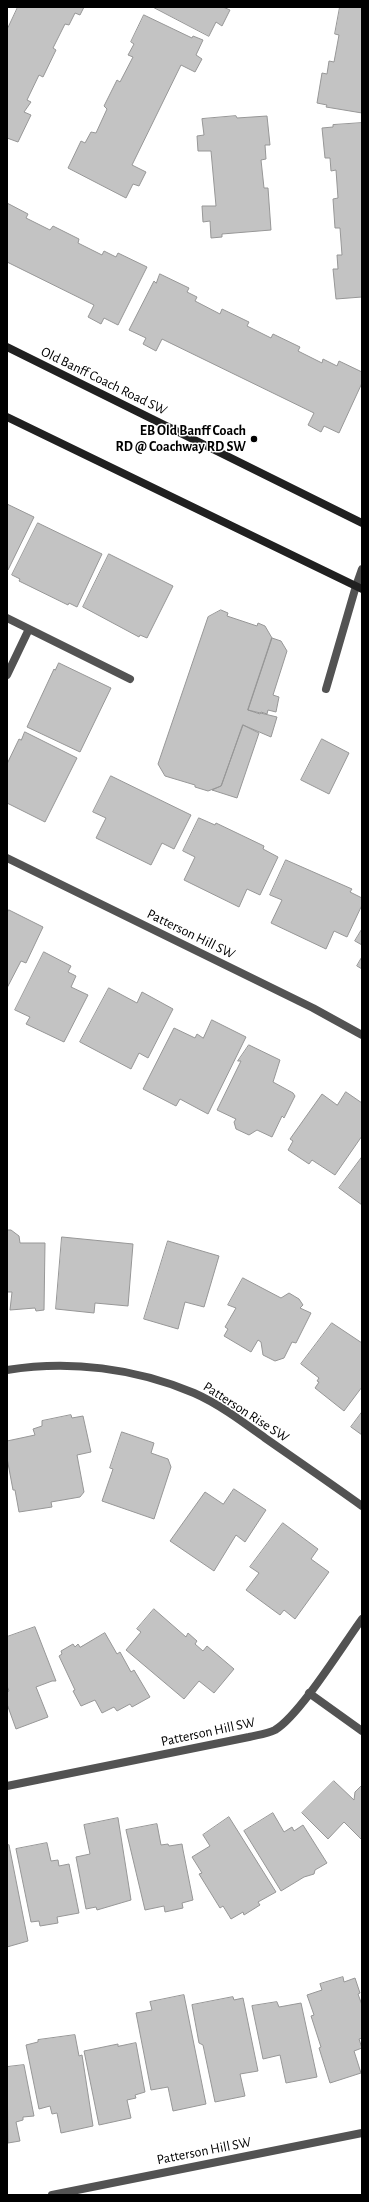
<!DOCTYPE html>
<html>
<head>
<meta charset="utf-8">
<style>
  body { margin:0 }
  #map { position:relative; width:369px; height:2202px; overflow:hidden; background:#fff; font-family:"Alegreya Sans",sans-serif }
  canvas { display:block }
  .frame { position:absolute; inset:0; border:8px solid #000; pointer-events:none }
</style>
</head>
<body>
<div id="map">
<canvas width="369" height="2202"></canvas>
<div class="frame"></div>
</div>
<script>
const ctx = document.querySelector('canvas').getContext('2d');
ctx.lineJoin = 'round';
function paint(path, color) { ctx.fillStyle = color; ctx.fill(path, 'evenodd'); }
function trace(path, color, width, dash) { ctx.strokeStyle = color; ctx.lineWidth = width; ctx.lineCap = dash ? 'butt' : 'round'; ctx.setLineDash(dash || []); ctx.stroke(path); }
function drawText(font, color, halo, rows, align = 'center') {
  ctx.font = font + ' "Alegreya Sans",sans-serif'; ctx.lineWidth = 3; ctx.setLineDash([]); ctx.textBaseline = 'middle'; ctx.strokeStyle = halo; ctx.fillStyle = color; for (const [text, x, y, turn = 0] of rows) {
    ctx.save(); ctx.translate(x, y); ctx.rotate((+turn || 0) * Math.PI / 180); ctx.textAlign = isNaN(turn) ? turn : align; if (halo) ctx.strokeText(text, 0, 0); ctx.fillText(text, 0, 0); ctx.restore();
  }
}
const building = new Path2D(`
  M18,7H84L80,15L75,13L69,25L65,24L53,48L56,50L43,77L39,75L27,100L31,102L24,112L31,115L18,142L7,138V30Z
  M153,7H223L230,10L222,26L216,22L209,36Z
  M340,7H362V113L326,107L327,105L317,103L322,73L327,74L329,61L334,62L339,35L335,34Z
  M144,15L192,38L193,36L203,40L196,55L202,59L195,72L181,65L132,165L146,172L139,186L133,184L126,198L68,168L81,141L85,143L91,132L96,133L107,109L104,106L117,80L120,82L133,57L128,55L134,44L131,42Z
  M236,116L237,118L267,116L270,145H265L266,159L261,160L264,188H268L271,230L222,234V237L211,238L210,221L203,222L202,206H216L211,151H198L197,136L204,135L202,119Z
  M362,123V297L336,299L333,269H338L337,255H342L340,228H335L333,199L338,198L336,170L331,171L330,158H325L322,128L333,127V125Z
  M7,203L28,214L26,218L50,230L53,226L79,239L78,243L102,255L104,251L116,257L118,253L147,267L118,325L104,318L101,324L88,317L94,305L7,262Z
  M160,274L189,288L187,292L197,297L195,301L220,314L222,309L249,322L247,326L271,338L273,334L300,347L298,351L322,363L323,359L337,366L339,361L362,372V383L339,433L324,426L321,432L308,425L314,413L162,339L156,351L143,344L146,338L129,330L154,281L156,283Z
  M7,504L34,517L8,570H7Z
  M38,523L102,554L77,607L69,603L68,605L19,581L20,579L12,575Z
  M109,554L173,586L147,638L140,635L139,637L83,607Z
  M221,610L228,613L227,616L257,626L258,623L265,626L272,638L248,710L277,717L271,737L243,725L221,786L208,791L195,787V785L165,776L158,764L208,617Z
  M272,638L281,641L287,651L273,695L279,697L276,712L268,710L267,714L261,712L260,714L248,710Z
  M59,663L111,688L80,752L27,727L54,669L55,670Z
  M243,725L259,733L237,798L212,790L221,786Z
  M25,732L77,758L45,822L7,803V764L19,739L21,740Z
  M322,739L349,753L329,794L301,780Z
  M111,776L191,815L174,849L162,843L151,865L96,838L106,818L93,812Z
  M199,818L215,825L216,823L264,846L263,849L278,857L260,895L247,889L239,907L184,880L195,857L183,851Z
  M286,860L352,889L350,892L362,898V905L347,937L334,931L326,949L271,923L282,900L270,895Z
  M9,910L43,927L26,963L21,961L7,988V914Z
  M362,929V945L355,941Z
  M44,952L71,966L68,972L76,976L71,987L88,995L64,1042L26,1024L30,1017L15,1010Z
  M362,957V969L357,966Z
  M109,988L137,1003L142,992L173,1009L148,1058L139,1053L131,1069L80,1042Z
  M212,1020L246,1037L208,1114L180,1099L176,1106L143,1089L174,1028L195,1038L197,1034L203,1038Z
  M249,1045L280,1060L273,1082L293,1093L295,1096L284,1118L282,1116L272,1137L257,1130L249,1135L236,1129L234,1122L236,1119L217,1110L241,1061H238Z
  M346,1092L362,1103V1136L335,1175L312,1160L309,1164L288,1150L293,1141L290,1139L322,1094L337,1105Z
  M362,1157V1205L339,1188Z
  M7,1230H11L19,1236L20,1243H45L44,1310L36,1311L35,1308L10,1310L12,1292H7Z
  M62,1237L133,1244L128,1306L95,1303L94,1313L56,1309Z
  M168,1241L219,1256L204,1307L185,1302L178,1329L144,1319Z
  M243,1278L281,1298L289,1293L299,1299L303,1305L300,1308L311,1313L296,1343L292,1342L284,1358L275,1361L263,1355L261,1342L258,1340L251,1352L224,1336L228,1329L225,1327L236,1308L228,1305Z
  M332,1323L362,1343V1387L344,1411L315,1388L319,1382L317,1381L319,1378L301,1364Z
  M362,1412V1435L351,1427Z
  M71,1415L72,1418L83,1416L91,1452L77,1455L84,1492L80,1497L51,1502L52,1507L19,1512L15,1490H13L7,1458V1441L35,1435L33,1429L42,1426V1421Z
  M122,1432L154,1443L151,1453L168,1459L171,1467L154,1519L102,1501L113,1469L110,1468Z
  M234,1489L266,1510L245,1542L236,1535L214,1571L170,1541L205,1492L223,1504Z
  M283,1523L318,1549L311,1559L329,1572L295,1619L284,1610L280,1615L246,1590L259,1573L250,1567Z
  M154,1609L186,1637L188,1633L197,1641L195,1644L203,1651L207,1646L234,1669L214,1693L199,1681L184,1699L126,1650L141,1632L137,1629Z
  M35,1627L56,1681H52L36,1687L48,1717L16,1729L7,1704V1692L9,1691L7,1686V1637Z
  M105,1633L117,1654L120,1652L131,1672L134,1670L150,1697L132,1707L130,1704L117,1711L114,1707L102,1713L95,1700L81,1706L73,1691L75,1690L59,1656L62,1654L61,1651L73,1644L75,1647L78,1644L80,1647Z
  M334,1781L354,1800L355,1792L362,1785V1840L344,1822L328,1839L302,1813Z
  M273,1813L284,1832L292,1827L294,1831L303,1825L327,1863L315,1870L314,1874L304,1877L281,1891L244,1831Z
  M229,1817L276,1892L258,1902L260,1905L244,1915L243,1912L231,1919L223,1906L220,1908L199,1874L202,1873L192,1857L210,1846L203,1835Z
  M118,1818L131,1900L97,1910L96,1907L86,1909L76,1857L90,1854L84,1825Z
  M157,1824L161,1845L168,1844L169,1846L182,1844L183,1850L193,1900L182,1903L183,1908L165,1912L164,1906L145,1910L126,1830Z
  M47,1843L51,1861L58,1860L59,1866L69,1864L79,1913L57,1917L58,1923L40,1926L39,1921L31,1922L16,1849Z
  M9,1845L28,1941L7,1947V1846Z
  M343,1977L344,1982L355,1978L360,1993L358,1994L362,2005V2038L359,2039L362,2048L354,2051L361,2073L330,2083L319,2048L321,2047L311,2016L314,2015L307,1995L322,1990L320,1984Z
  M184,1995L206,2104L173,2111L168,2087L151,2090L136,2013L152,2010L150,2002Z
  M233,1997L234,2000L243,1998L258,2071L240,2074L245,2096L215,2102L203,2045L199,2043L192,2005Z
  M277,2002L279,2007L301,2003L317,2077L286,2083L280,2055L263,2059L252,2006Z
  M75,2035L79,2056L82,2055L93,2126L61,2133L57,2113L52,2114L50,2106L39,2109L26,2045L38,2042V2040Z
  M136,2043L145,2092L135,2095L136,2098L127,2100L131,2118L99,2125L84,2051L118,2044V2046Z
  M24,2065L34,2116L23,2117V2120L16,2122L20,2141L8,2143L7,2067Z`);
const lane = new Path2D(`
  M326,689L356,586`);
const street = new Path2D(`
  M356,586L362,569
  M7,618L130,679
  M7,675L29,629
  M7,858L313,1008L362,1035
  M7,1370C70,1360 135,1368 194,1393C219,1404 243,1422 265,1438C298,1461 330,1483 362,1506
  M309,1693L362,1731
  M7,1786L249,1737C257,1735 267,1734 275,1730C300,1715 343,1645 362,1619
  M52,2195L362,2133`);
const secondary = new Path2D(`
  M7,347L362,523
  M7,417L362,589`);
const markers = [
  [254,439,4,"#000"]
];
const streetNames = [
  ["Old Banff Coach Road SW",104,381,26],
  ["Patterson Hill SW",191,934,26],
  ["Patterson Rise SW",246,1412,33],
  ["Patterson Hill SW",208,1732,-12],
  ["Patterson Hill SW",204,2151,-11]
];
const poiNames = [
  ["EB Old Banff Coach",246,431],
  ["RD @ Coachway RD SW",246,447]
];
paint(building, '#c3c3c3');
trace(building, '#979797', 1);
trace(lane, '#535353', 8);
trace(street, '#535353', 8);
trace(secondary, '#202020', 8);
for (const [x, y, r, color] of markers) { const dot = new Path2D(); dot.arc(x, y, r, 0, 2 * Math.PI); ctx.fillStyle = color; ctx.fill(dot); trace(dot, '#fff', 1.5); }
drawText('14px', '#000', '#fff', streetNames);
drawText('bold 14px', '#000', '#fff', poiNames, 'right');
</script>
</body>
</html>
